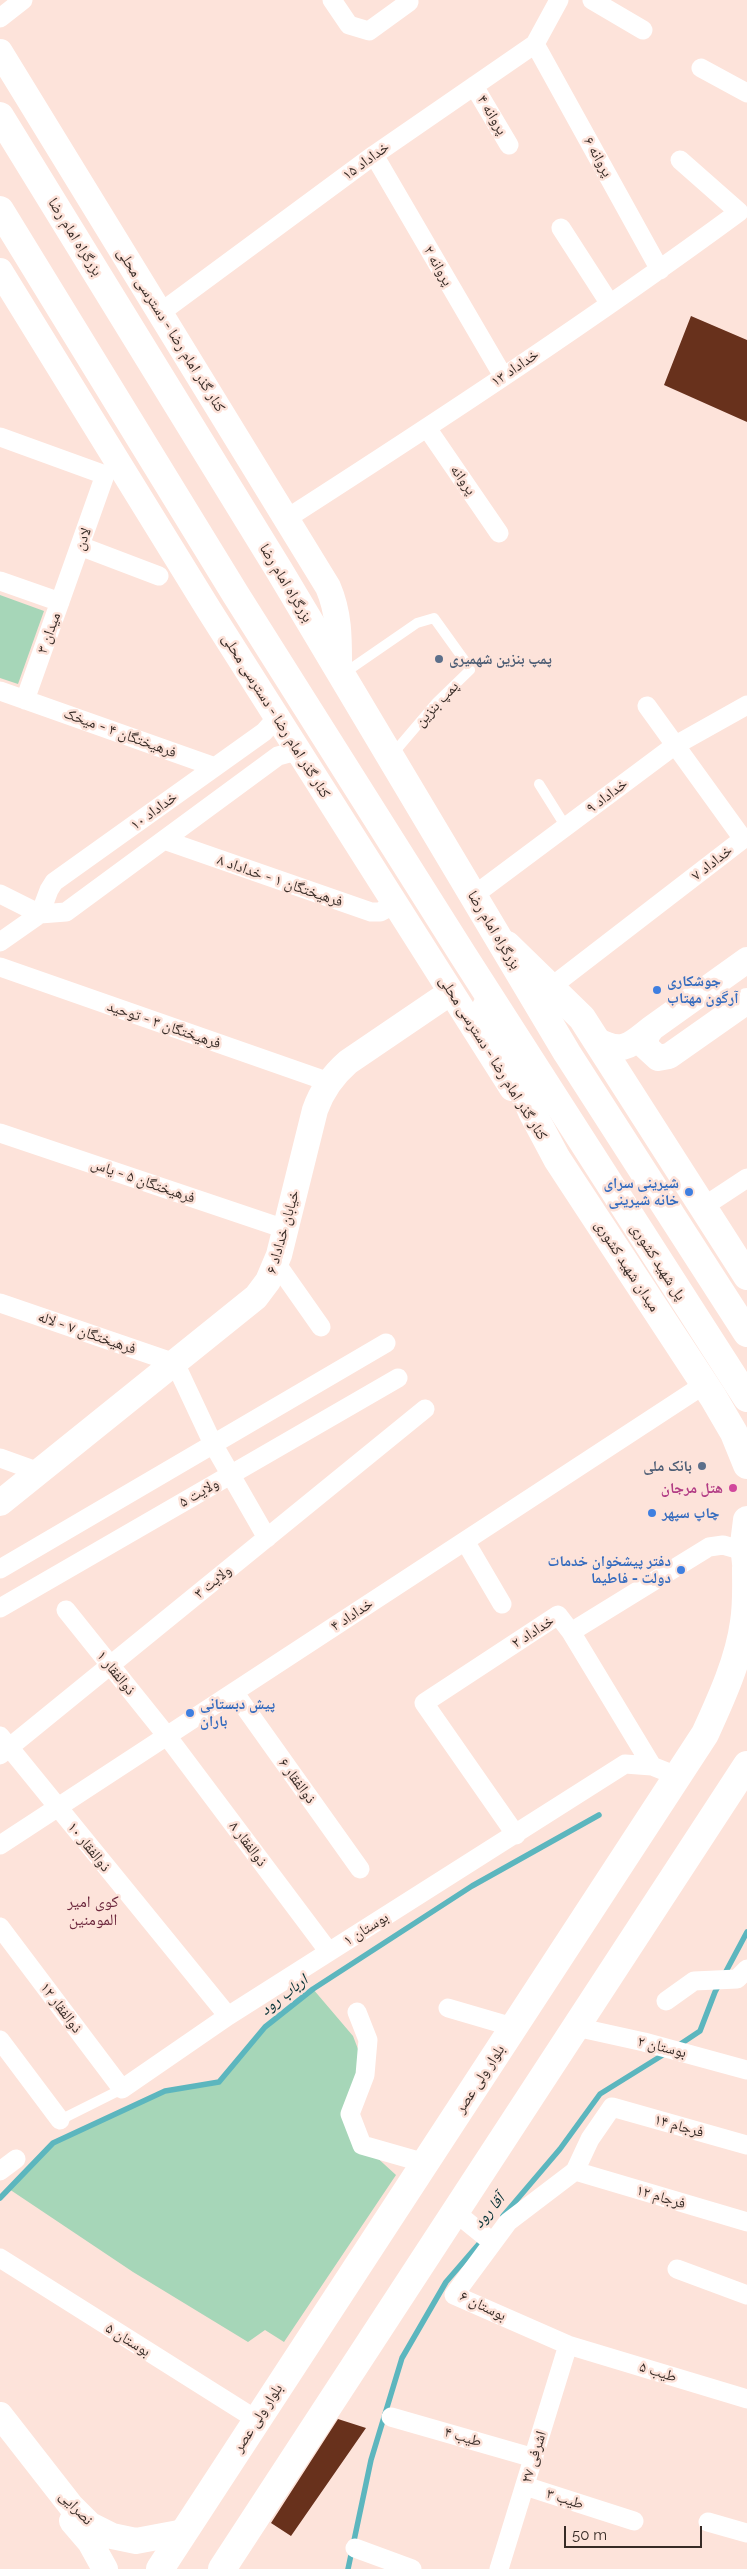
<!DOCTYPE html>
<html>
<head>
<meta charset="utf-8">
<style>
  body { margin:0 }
  #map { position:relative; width:747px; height:2569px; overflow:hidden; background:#fde3da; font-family:Raleway,sans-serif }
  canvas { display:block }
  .scale { position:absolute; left:564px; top:2526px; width:138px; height:22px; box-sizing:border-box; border:2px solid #372b26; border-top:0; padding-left:6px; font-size:15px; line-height:18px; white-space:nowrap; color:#372b26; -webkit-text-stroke:4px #fde3da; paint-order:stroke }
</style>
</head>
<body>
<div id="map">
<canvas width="747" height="2569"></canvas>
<div class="scale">50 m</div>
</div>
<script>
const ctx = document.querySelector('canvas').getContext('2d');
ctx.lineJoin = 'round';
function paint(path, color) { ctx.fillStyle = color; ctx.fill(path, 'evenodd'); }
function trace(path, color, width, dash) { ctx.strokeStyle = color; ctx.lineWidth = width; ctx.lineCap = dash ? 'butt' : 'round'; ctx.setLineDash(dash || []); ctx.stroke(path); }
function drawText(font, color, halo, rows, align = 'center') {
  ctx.font = font + ' Raleway,"Noto Naskh Arabic",sans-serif'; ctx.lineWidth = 5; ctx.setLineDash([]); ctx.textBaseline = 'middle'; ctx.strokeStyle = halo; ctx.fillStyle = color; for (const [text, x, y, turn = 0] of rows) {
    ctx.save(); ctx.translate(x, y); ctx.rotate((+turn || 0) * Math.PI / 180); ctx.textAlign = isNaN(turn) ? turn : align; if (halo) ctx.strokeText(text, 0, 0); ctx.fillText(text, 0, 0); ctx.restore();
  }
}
const green = new Path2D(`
  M0,595L44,611L18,684L0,678Z
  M313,1989L353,2036L366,2070L350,2115L361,2143L396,2175L284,2342L265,2330L248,2342L133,2272L9,2189L53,2143L165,2091L219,2082L267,2026Z`);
const stream = new Path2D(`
  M676,2047L700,2031L715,1992L747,1932
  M0,2198L53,2143L165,2091L219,2082L265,2027L313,1989L472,1886L599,1815
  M503,2216L560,2149L600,2094L666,2053
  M348,2569L371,2460L402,2358L446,2282L484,2238`);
const building = new Path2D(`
  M691,316L747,340V422L664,385Z
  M338,2419L366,2428L291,2536L271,2523Z`);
const service = new Path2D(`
  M343,674L417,623L434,618L467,664L470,670L437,702L391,756
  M539,784L566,827
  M60,2120L122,2089`);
const minor = new Path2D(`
  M332,0L349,25L369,31L409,2
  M592,0L643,30
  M0,18L23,0
  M535,44L660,270
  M701,68L747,93
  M474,86L509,145
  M374,155L503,376
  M561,228L610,304
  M160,313L374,155L535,44L559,0
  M427,428L499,533
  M0,437L105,475L25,700
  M286,519C440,420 592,320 739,212L680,160
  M80,546L159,576
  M0,581L60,602
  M0,691L215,767
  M274,713L272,723L264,732L54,882L49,890L40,914L66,912L278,756L289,753L301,755
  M164,840L371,912H380L395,904
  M0,894L40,914
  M473,896L674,746L747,705
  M0,942L40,914
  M0,967L329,1082
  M551,987L743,839L647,706
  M0,1133L285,1229
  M703,1207L747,1178
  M276,1263L321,1327
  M0,1303L175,1363L213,1444L267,1538
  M0,1458L39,1472
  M465,1541L502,1604
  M0,1569L386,1343
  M0,1608L398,1378
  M66,1610L167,1736L329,1952
  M571,1632L652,1766
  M234,1692L360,1869
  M0,1736L228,2016
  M0,1755L425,1409
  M516,1835L424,1703L558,1615L571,1632L709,1547L723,1545L744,1551
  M0,1845L705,1384
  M0,1927L122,2089L228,2016L625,1764L652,1766L677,1776
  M666,2001L694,1981L737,1979L747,1969
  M448,2008L513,2027
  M357,2012L368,2040L365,2075L350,2114L362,2145L425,2163
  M576,2027L644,2042L747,2070
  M0,2040L60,2120
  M747,2145L612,2107L590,2139L575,2171L508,2222L454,2295L568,2345L747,2399
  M0,2171L16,2159
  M575,2171L747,2222
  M455,2212L492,2242
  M0,2258L257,2420
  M677,2269L747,2295
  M391,2417L534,2458
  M525,2486L634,2521
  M708,2522L747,2533
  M355,2548L412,2569
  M499,2569L568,2345`);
const secondary = new Path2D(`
  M0,52L328,587C340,615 339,641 339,671
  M0,271L209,610L512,1088
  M747,960L652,1028L646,1036V1047L658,1058L669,1056L747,1001
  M596,1040C624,1055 630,1045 652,1028
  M0,1503L256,1297L268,1281L279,1255L315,1110C322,1090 332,1076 348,1062L451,992
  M0,2415L71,2506L90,2525L112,2536L136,2541L184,2532
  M72,2521L90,2542L105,2569`);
const primary = new Path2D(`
  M507,945L582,1018L747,1276
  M486,1007L532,1112L557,1159L713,1397L734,1433L747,1465
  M747,1520L744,1544L747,1573
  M160,2569L705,1734C721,1699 739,1660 744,1622C747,1604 746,1586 746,1568
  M222,2569L747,1765`);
const trunk = new Path2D(`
  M0,116L279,570L567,1053L747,1333
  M0,210L236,595L463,955L747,1398`);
const markers = [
  [439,659,5,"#5c6f8a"],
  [657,990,5,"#3f7fe0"],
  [689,1192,5,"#3f7fe0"],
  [702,1466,5,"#5c6f8a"],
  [733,1488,5,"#d1479c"],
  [652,1513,5,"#3f7fe0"],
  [681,1570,5,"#3f7fe0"],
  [190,1713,5,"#3f7fe0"]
];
const streetNames = [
  ["پروانه ۴",492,115,59],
  ["پروانه ۶",598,157,61],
  ["خداداد ۱۵",366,161,-36],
  ["بزرگراه امام رضا",75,237,58],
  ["پروانه ۲",438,266,60],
  ["کنار گذر امام رضا - دسترسی محلی",171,330,58],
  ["خداداد ۱۳",515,368,-34],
  ["پروانه",463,480,55],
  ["لادن",83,539,-70],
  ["بزرگراه امام رضا",286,583,59],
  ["میدان ۳",49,633,-70],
  ["پمپ بنزین",437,704,-47],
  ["کنار گذر امام رضا - دسترسی محلی",276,716,58],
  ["فرهیختگان ۴ - میخک",120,733,20],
  ["خداداد ۹",607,796,-37],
  ["خداداد ۱۰",154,811,-36],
  ["خداداد ۷",712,863,-38],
  ["فرهیختگان ۱ - خداداد ۸",280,881,19],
  ["بزرگراه امام رضا",494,930,59],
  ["فرهیختگان ۳ - توحید",164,1025,19],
  ["کنار گذر امام رضا - دسترسی محلی",493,1058,58],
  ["فرهیختگان ۵ - یاس",143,1181,19],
  ["خیابان خداداد ۶",283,1232,-74],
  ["پل شهید کشوری",658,1262,57],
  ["میدان شهید کشوری",627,1266,57],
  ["فرهیختگان ۷ - لاله",87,1333,19],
  ["ولایت ۵",199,1493,-30],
  ["ولایت ۳",213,1582,-39],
  ["خداداد ۴",352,1615,-33],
  ["خداداد ۲",533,1632,-33],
  ["ذوالفقار ۱",116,1673,51],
  ["ذوالفقار ۶",297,1781,54],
  ["ذوالفقار ۸",248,1844,53],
  ["ذوالفقار ۱۰",89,1847,51],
  ["بوستان ۱",366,1929,-32],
  ["ذوالفقار ۱۲",61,2008,53],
  ["بوستان ۲",662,2047,14],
  ["بلوار ولی عصر",480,2079,-57],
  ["فرجام ۱۴",679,2126,16],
  ["فرجام ۱۲",661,2197,17],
  ["بوستان ۶",483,2306,26],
  ["بوستان ۵",128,2340,32],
  ["طیب ۵",658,2372,17],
  ["بلوار ولی عصر",258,2418,-57],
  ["طیب ۴",463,2437,16],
  ["اشرفی ۲۷",534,2457,-73],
  ["طیب ۳",565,2499,18],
  ["نصرایی",76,2508,46]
];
const serviceNames = [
  ["پمپ بنزین شهمیری",449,659],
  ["بانک ملی",692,1466,"right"]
];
const shopNames = [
  ["جوشکاری",667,981],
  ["آرگون مهتاب",667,998],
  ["شیرینی سرای",679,1183,"right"],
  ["خانه شیرینی",679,1200,"right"],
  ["چاپ سپهر",662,1513],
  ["دفتر پیشخوان خدمات",671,1561,"right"],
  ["دولت - فاطیما",671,1578,"right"],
  ["پیش دبستانی",200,1704],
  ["باران",200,1721]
];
const hotelNames = [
  ["هتل مرجان",723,1488]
];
const neighbourhoodNames = [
  ["کوی امیر",93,1902],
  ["المومنین",93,1920]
];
const waterNames = [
  ["ارباب رود",284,1995,-38],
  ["آقا رود",489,2211,-50]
];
paint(green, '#a6d6b8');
trace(stream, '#5cb6be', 5.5);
paint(building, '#68311c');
trace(service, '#fff', 10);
trace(minor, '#fff', 19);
trace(secondary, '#fff', 26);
trace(primary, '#fff', 28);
trace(trunk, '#fff', 28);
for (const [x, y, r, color] of markers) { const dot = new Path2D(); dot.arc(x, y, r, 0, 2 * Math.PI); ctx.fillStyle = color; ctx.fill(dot); trace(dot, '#fde3da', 2); }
drawText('15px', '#372b26', '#fde3da', streetNames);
drawText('bold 15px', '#4e5e75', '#fde3da', serviceNames, 'left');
drawText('bold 15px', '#366cbe', '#fde3da', shopNames, 'left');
drawText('bold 15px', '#b23c85', '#fde3da', hotelNames, 'right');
drawText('16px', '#6c273d', '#fde3da', neighbourhoodNames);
drawText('italic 16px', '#023034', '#fde3da', waterNames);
</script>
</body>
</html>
